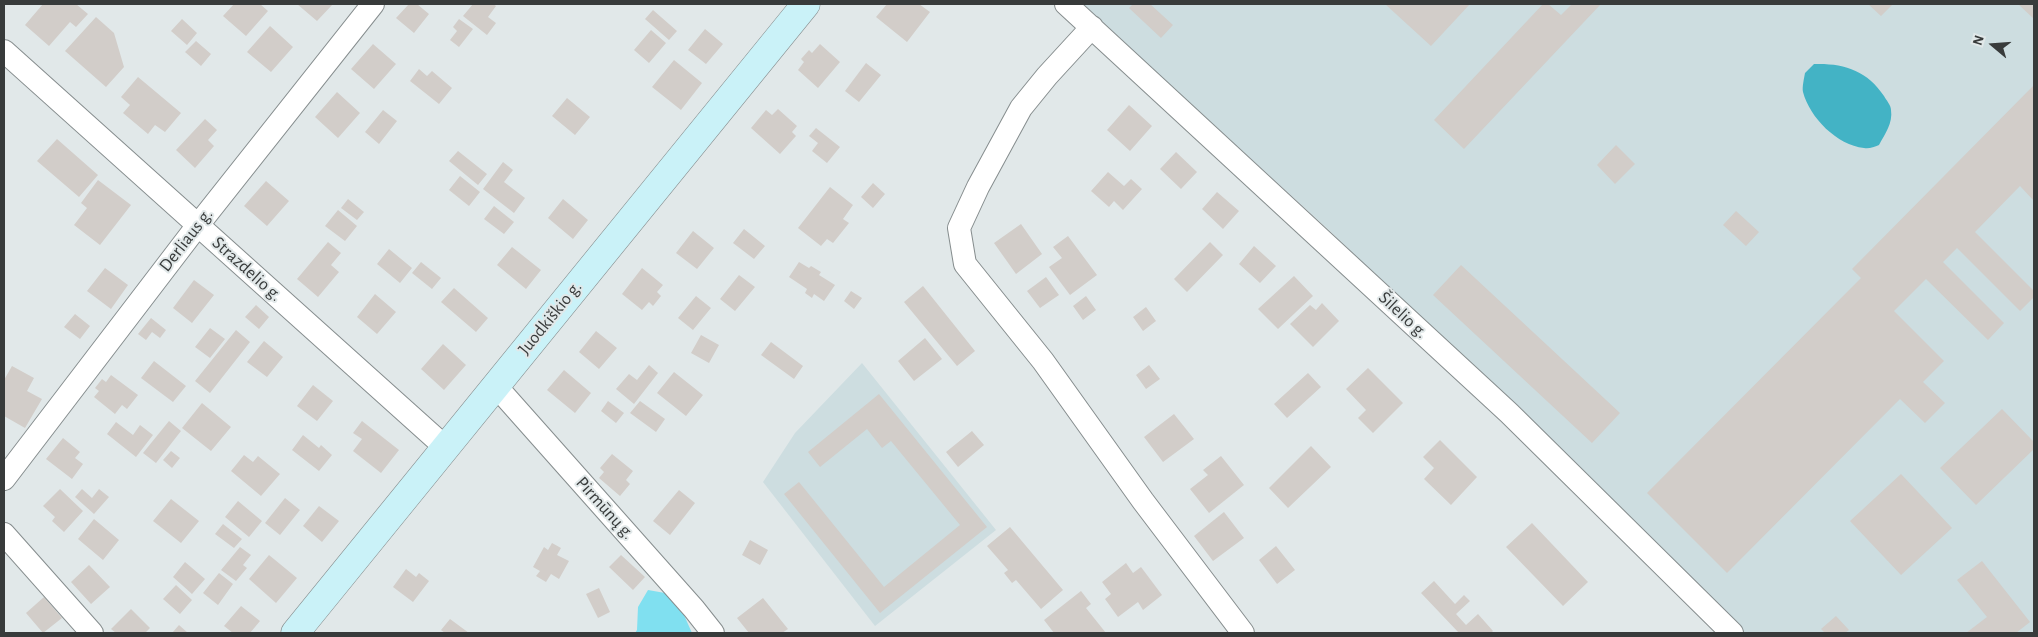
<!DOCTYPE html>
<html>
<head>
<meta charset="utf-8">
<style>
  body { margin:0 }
  #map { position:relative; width:2038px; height:637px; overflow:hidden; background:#e1e8e9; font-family:"Alegreya Sans",sans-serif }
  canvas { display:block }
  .frame { position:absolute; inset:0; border:5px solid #383b3b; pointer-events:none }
  .north { position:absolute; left:1968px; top:20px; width:50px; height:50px; -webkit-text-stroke:4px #e1e8e9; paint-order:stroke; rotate:288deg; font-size:14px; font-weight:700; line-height:20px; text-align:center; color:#383b3b }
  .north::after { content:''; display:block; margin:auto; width:18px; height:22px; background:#383b3b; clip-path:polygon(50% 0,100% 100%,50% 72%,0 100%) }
</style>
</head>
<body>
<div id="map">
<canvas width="2038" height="637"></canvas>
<div class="frame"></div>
<div class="north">N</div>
</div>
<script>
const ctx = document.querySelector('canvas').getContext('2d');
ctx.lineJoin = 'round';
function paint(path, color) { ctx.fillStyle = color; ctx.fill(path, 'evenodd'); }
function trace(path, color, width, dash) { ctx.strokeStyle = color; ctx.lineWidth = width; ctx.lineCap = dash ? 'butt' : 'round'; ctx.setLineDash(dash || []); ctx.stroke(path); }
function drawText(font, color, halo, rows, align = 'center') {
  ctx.font = font + ' "Alegreya Sans",sans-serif'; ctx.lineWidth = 4; ctx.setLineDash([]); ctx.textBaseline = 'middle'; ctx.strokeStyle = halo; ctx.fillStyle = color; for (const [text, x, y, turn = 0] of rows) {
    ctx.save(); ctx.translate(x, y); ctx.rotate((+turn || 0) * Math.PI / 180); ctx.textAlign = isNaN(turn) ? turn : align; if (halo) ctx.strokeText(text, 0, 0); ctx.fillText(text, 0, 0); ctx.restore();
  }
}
const built = new Path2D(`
  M1082,4H2034V633H1736L1538,431L1330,231Z
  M862,363L996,530L875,626L763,482L795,433Z`);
const green = new Path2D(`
  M648,590L665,593L684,615L692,633H635L637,630L638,607Z`);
const water = new Path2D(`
  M1814,64C1843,63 1867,70 1884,96C1886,100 1891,105 1891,110C1893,123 1885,134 1879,145C1874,147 1869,149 1864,148C1837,145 1810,118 1803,92C1802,87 1804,79 1805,73Z`);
const building = new Path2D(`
  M43,4H76L88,14L76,27L70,22L49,46L25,25Z
  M234,4H260L268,11L246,36L223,16Z
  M297,4H333L317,21Z
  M409,4H417L429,14L414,33L396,18Z
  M473,4H493L496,6L488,17L496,23L487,35L463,16Z
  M887,4H919L930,12L907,42L876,17Z
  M1133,4H1150L1173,25L1161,38L1129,8Z
  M1385,4H1470L1431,46Z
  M1543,4H1548L1561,15L1572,4H1601L1464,149L1434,120Z
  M1868,4H1893L1881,16Z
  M2018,4H2034V19Z
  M653,10L677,31L669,40L645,19Z
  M96,17L114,33L124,67L106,87L65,51Z
  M182,19L197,33L187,45L171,31Z
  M459,19L473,29L459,47L450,40L457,31L453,27Z
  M270,26L293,47L271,72L247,52Z
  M705,29L723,44L706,64L688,50Z
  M651,30L666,43L649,63L634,50Z
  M196,41L211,54L201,66L185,52Z
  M373,44L396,64L374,89L351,69Z
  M820,44L840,62L818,88L798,70L804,62L801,59L809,50L812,53Z
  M674,60L702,83L681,110L652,87Z
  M866,63L881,75L859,102L845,91Z
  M419,69L427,76L432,71L452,88L439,104L410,81Z
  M138,77L181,113L165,132L155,125L148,134L123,113L130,105L121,97Z
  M2034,85V201L2020,186L1975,232L2034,291V297L2020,311L1957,248L1943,262L2004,323L1988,340L1926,279L1894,311L1944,361L1923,382L1945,403L1925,423L1900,399L1727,573L1647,493L1861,278L1852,269Z
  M337,92L360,113L338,138L315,117Z
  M567,98L590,117L575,135L552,116Z
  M1129,105L1152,126L1130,151L1107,130Z
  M778,109L797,126L792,132L796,136L780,154L751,128L766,110L772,115Z
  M383,110L397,121L379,144L365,132Z
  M205,119L217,130L208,140L214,146L195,168L176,150Z
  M816,128L840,147L827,163L812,151L818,143L809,136Z
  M57,139L98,175L79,197L37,161Z
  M1616,145L1635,164L1615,184L1597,165Z
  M458,151L487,174L478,185L449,161Z
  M1176,152L1197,172L1181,189L1160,169Z
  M503,162L513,170L504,182L525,198L514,213L483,189Z
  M1108,172L1124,186L1131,179L1142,189L1123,210L1114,201L1109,207L1091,191Z
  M460,176L480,192L469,206L449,190Z
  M98,180L131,205L100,245L74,225L87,208L81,203Z
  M266,181L289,201L267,226L244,206Z
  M873,183L885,194L873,208L861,197Z
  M830,187L853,205L843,219L849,223L833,243L827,239L821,246L798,228Z
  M1217,192L1239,211L1223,229L1202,209Z
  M348,199L364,212L357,220L341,208Z
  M563,199L588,220L573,239L548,218Z
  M494,206L514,222L504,234L484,219Z
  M338,210L357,226L345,241L325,226Z
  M1736,211L1759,232L1746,246L1723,225Z
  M1021,224L1042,254L1016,274L994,243Z
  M744,229L765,246L754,259L733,243Z
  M693,231L714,248L697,269L676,253Z
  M1068,236L1097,275L1070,295L1049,267L1062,258L1053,247Z
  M328,242L341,253L331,265L339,272L318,297L297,279Z
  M1210,242L1223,255L1187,292L1174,279Z
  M1254,246L1276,266L1260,283L1239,264Z
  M512,247L541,270L526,289L497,265Z
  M389,249L412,268L400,283L377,264Z
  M421,262L441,278L432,289L412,273Z
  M799,262L809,268L811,266L821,272L819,275L835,285L824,301L814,294L812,298L805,293L807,289L789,277Z
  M1461,265L1620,413L1592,443L1433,295Z
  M105,268L128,285L111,309L87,291Z
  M642,268L663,285L657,292L661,296L653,306L649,302L642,310L622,294Z
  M739,275L755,287L735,311L720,299Z
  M1294,276L1313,296L1278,329L1258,309Z
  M1046,277L1059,295L1040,308L1027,291Z
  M194,280L214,295L192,323L173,308Z
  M923,286L975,351L957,366L904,302Z
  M454,288L488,318L476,332L441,302Z
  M851,291L862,298L854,309L844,301Z
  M375,294L396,312L377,334L357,317Z
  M696,296L711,308L693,330L678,318Z
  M1086,296L1096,310L1083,320L1073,306Z
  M1322,303L1339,321L1313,347L1290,324L1310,305L1316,310Z
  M256,305L269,317L259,329L245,317Z
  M1146,307L1156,321L1143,331L1133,317Z
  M75,314L90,326L80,339L64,327Z
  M151,318L166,330L160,338L152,332L146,340L138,334Z
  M210,328L225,339L210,358L195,347Z
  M236,330L250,342L210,393L195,381Z
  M596,331L617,348L599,369L579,352Z
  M701,335L719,345L709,363L691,353Z
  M925,338L942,359L914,381L898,361Z
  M264,341L283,357L267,377L247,362Z
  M771,342L803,366L794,379L761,355Z
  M443,344L466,365L444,390L421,369Z
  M154,361L186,386L173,402L141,378Z
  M649,365L658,373L634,404L616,389L629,374L637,380Z
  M1149,365L1160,379L1146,389L1136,375Z
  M12,366L34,378L27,391L42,399L25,428L4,416V380Z
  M1368,368L1403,403L1373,433L1358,418L1366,410L1346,389Z
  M564,370L591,393L575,413L547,390Z
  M674,372L703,395L686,416L657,393Z
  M1308,373L1321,387L1287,418L1274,404Z
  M111,375L138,395L127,409L122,405L115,414L94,397L99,391L95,388L102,379L106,382Z
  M313,385L333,401L317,421L297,406Z
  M879,394L987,527L880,613L784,494L799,482L884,587L960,525L891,441L882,448L867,429L820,467L808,452Z
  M608,401L624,413L616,423L601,411Z
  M640,401L665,419L656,432L630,413Z
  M202,403L231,427L211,451L182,428Z
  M2002,409L2034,442V449L1976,505L1940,468Z
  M1174,414L1194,439L1163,462L1144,437Z
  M169,421L181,431L156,463L143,453Z
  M362,421L399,450L381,473L353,451L362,439L353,433Z
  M116,422L133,435L140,425L153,435L136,457L107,434Z
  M972,431L984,445L958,467L946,452Z
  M303,435L319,448L321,445L332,455L319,471L292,450Z
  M63,438L80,452L75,458L83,464L72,479L46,459Z
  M1440,440L1477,477L1451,505L1424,479L1434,468L1423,457Z
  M1311,446L1331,467L1288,508L1269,488Z
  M171,451L180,458L172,468L163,460Z
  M612,454L633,471L626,480L630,484L620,496L599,478L604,472L600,468Z
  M244,455L253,462L258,456L280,474L261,496L231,471Z
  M1221,456L1244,485L1209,513L1190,489L1208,475L1203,470Z
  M1901,474L1952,528L1901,575L1850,521Z
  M60,489L83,511L64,532L52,521L55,517L43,506Z
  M82,489L92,498L99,489L109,497L94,514L75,497Z
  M679,490L695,503L670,535L653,521Z
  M285,498L300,510L280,535L265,523Z
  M171,499L199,521L181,543L153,521Z
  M238,501L262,521L249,537L225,517Z
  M319,506L339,521L322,542L303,526Z
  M1224,512L1244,538L1213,561L1194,536Z
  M94,519L119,540L103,560L78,539Z
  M1532,523L1588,582L1563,606L1506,547Z
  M223,524L242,539L234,548L215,534Z
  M1010,527L1063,590L1041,609L1016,580L1012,583L1004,573L1008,570L987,546Z
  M750,540L768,550L760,565L742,555Z
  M552,543L561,548L557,555L569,561L559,579L551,574L546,582L536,576L540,571L533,567L544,547L548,550Z
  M1276,546L1295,570L1277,584L1259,560Z
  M240,547L251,555L243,565L247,568L236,581L221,570Z
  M269,555L297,578L276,603L249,579Z
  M621,555L645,577L633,590L609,567Z
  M1982,561L2030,622L2016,633H1966L1987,617L1957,580Z
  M185,562L205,579L192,594L173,577Z
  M1126,563L1133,573L1141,567L1162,595L1143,610L1138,602L1118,617L1105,599L1111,594L1102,582Z
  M89,565L110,587L91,604L71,582Z
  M406,569L416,577L419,573L429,581L413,602L393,587Z
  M219,573L233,584L218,605L203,593Z
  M1434,581L1455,604L1464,595L1470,601L1456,614L1466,625L1478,614L1493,631L1491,633H1459L1421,593Z
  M176,585L192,600L180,614L163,599Z
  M599,588L610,612L598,618L586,594Z
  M1081,591L1091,604L1086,608L1106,633H1054L1044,620Z
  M44,597L62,618L43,633L26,613Z
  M763,598L788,629L782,633H749L737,618Z
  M241,606L260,621L250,633H233L224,626Z
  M131,609L150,628L145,633H116L111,629Z
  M1836,616L1849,630L1845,633H1825L1821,629Z
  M450,619L469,633H445L441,630Z
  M179,625L188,633H172Z`);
const street = new Path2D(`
  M1066,4L1509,413L1732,633
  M1092,27L1047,76L1021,108L978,187L959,228L965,264L1043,361L1143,501L1243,633
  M4,51L445,447
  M495,385L694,609L713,633
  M4,479L198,225L373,4
  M4,534L92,633`);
const secondary = new Path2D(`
  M295,633L806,4`);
const streetNames = [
  ["Derliaus g.",186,240,-52],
  ["Strazdelio g.",247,269,42],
  ["Šilelio g.",1403,315,43],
  ["Juodkiškio g.",550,318,-51],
  ["Pirmūnų g.",605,508,48]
];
paint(built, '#cddde0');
paint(green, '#80e0f0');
paint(water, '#43b3c5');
paint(building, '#d2cdc9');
trace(street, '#868d8e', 24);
trace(secondary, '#868d8e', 29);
trace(street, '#fff', 22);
trace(secondary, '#caf2f8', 28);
drawText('18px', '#383b3b', '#e1e8e9', streetNames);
</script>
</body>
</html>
